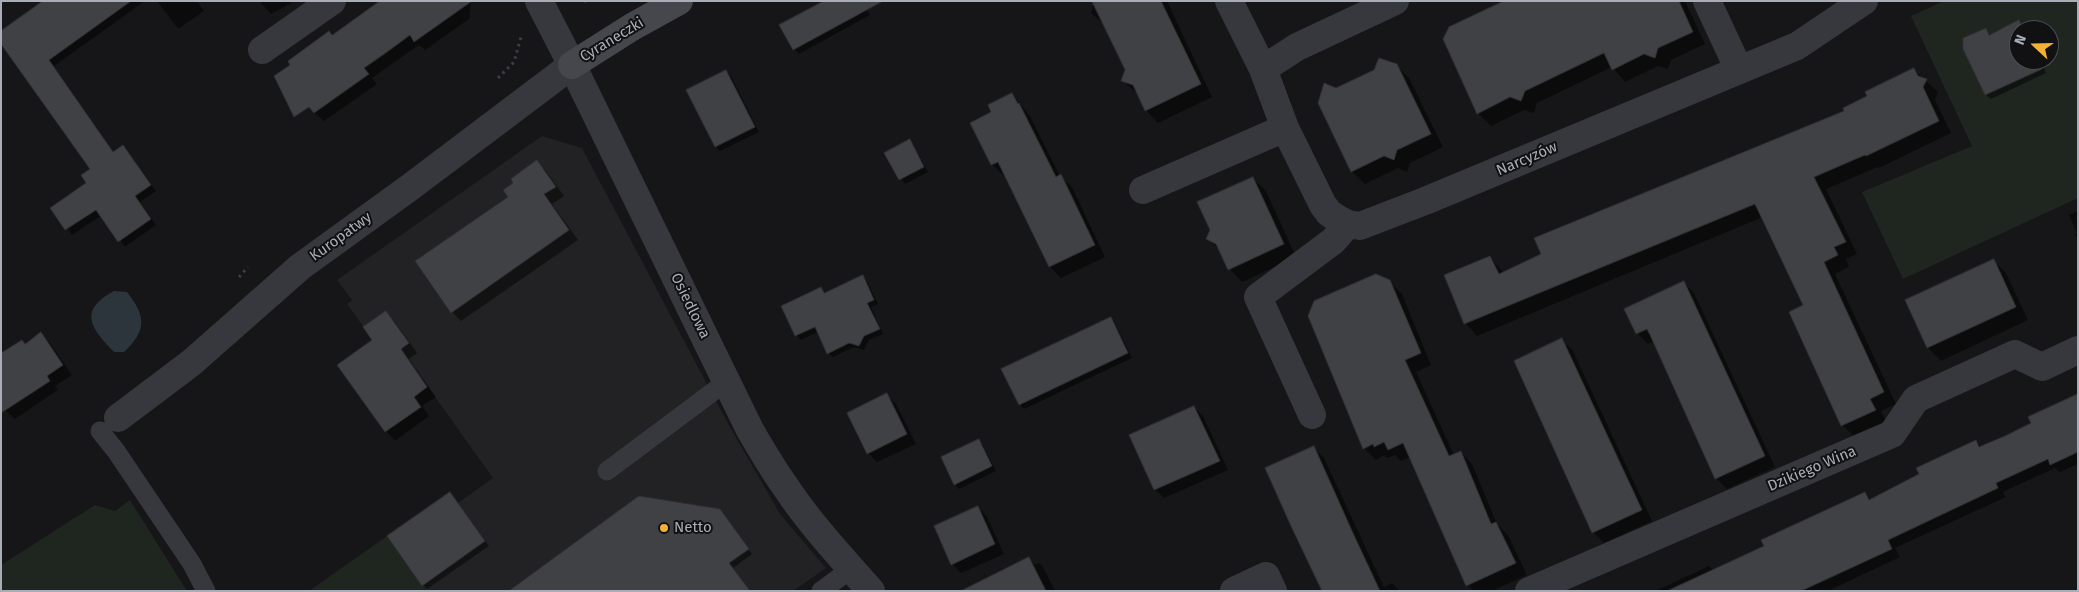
<!DOCTYPE html>
<html>
<head>
<meta charset="utf-8">
<style>
  body { margin:0 }
  #map { position:relative; width:2079px; height:592px; overflow:hidden; background:#161618; font-family:"Fira Sans",sans-serif }
  canvas { display:block }
  .frame { position:absolute; inset:0; border:2px solid #a8adb8; pointer-events:none }
  .north { position:absolute; left:2009px; top:20px; width:50px; height:50px; box-sizing:border-box; background:#111113; border:1px solid #4d4f55; border-radius:50%; rotate:291deg; font-size:14px; font-weight:700; line-height:20px; text-align:center; color:#a8adb8 }
  .north::after { content:''; display:block; margin:auto; width:18px; height:22px; background:#f2b134; clip-path:polygon(50% 0,100% 100%,50% 72%,0 100%) }
</style>
</head>
<body>
<div id="map">
<canvas width="2079" height="592"></canvas>
<div class="frame"></div>
<div class="north">N</div>
</div>
<script>
const ctx = document.querySelector('canvas').getContext('2d');
ctx.lineJoin = 'round';
function paint(path, color) { ctx.fillStyle = color; ctx.fill(path, 'evenodd'); }
function trace(path, color, width, dash) { ctx.strokeStyle = color; ctx.lineWidth = width; ctx.lineCap = dash ? 'butt' : 'round'; ctx.setLineDash(dash || []); ctx.stroke(path); }
function drawText(font, color, halo, rows, align = 'center') {
  ctx.font = font + ' "Fira Sans",sans-serif'; ctx.lineWidth = 4; ctx.setLineDash([]); ctx.textBaseline = 'middle'; ctx.strokeStyle = halo; ctx.fillStyle = color; for (const [text, x, y, turn = 0] of rows) {
    ctx.save(); ctx.translate(x, y); ctx.rotate((+turn || 0) * Math.PI / 180); ctx.textAlign = isNaN(turn) ? turn : align; if (halo) ctx.strokeText(text, 0, 0); ctx.fillText(text, 0, 0); ctx.restore();
  }
}
const built = new Path2D(`
  M542,136L582,148L726,420L780,514L826,568L793,591H426L422,586L485,541L458,503L493,478L428,387L414,397L347,304L352,300L337,280Z`);
const green = new Path2D(`
  M1944,1H2078V198L1903,279L1862,192L1972,146L1911,16ZM2019,30H2049V60H2019Z
  M130,500L187,591H1V565L95,505L115,511Z
  M387,536L426,591H309Z`);
const water = new Path2D(`
  M114,291L127,292C147,317 146,331 124,352H114C90,328 78,310 114,291Z`);
const shadow = new Path2D(`
  M45,1H145L54,66L114,153L123,147L156,191L140,202L156,225L125,247L102,215L72,235L52,209L88,183L91,169L1,41Z
  M157,1H197L204,11L178,29Z
  M257,1H295L271,14L260,2Z
  M471,1L469,19L425,50L419,45L372,78L377,84L324,121L308,107L332,36Z
  M862,1L870,15L799,54L794,49Z
  M1094,1H1167L1212,97L1158,123L1146,110L1138,94L1123,81L1126,70L1106,26L1091,13Z
  M1561,1H1685L1705,44L1671,60L1668,69L1658,66L1625,82L1612,67L1537,103L1534,113L1524,110L1491,126L1478,113Z
  M2019,22L2025,30H2019V60H2040L2046,73L1991,99L1986,95L1965,49L1985,29L1991,35Z
  M1396,65L1409,78L1443,147L1410,163L1407,172L1398,168L1365,184L1352,172L1319,103L1336,89L1375,71Z
  M1914,70L1938,92L1935,100L1951,133L1879,168L1878,167L1826,189L1857,254L1846,259L1849,267L1835,274L1896,404L1881,411L1887,422L1855,437L1842,425L1805,306L1763,217L1477,336L1465,323L1490,258L1504,273L1846,112Z
  M726,71L731,76L759,132L720,151L716,147L687,91Z
  M1012,94L1030,116L1060,176L1072,187L1105,257L1061,278L1050,267L1006,175L1004,176L992,164L993,112Z
  M909,141L914,146L928,172L905,184L886,154Z
  M537,162L546,171L564,196L552,204L578,240L461,321L452,312L510,197Z
  M1253,178L1266,191L1296,257L1242,282L1230,269L1222,252L1208,239Z
  M2078,211V240L2075,234L2077,233L2069,215Z
  M1993,260L2006,273L2028,320L1941,361L1928,348L1906,301Z
  M862,277L867,281L878,304L871,307L883,334L869,340L864,350L854,347L833,357L828,353L818,332L801,340L796,335L820,289L826,294Z
  M1390,282L1402,294L1431,365L1416,372L1454,455L1461,452L1472,464L1497,524L1508,535L1527,575L1492,591H1473L1468,585L1410,457L1401,461L1395,455L1387,458L1384,455L1376,460L1364,448Z
  M1684,283L1694,293L1775,467L1727,489L1716,478L1654,341L1648,344L1637,333Z
  M386,313L395,322L417,353L409,359L436,397L422,406L429,416L395,441L386,431L374,340Z
  M1110,318L1115,323L1132,358L1024,409L1020,405L1003,370Z
  M41,334L50,343L72,375L55,386L58,390L15,419L5,410L26,345Z
  M1562,340L1573,351L1652,521L1604,543L1593,532Z
  M887,395L896,404L916,444L877,462L868,453Z
  M2078,396V464L2060,472L2055,468L2003,492L2006,497L1895,548L1900,557L1828,591H1655L1709,566L1714,571L1738,560L1865,493L1871,500L1921,475L1976,441L1981,447L2033,424Z
  M1194,407L1203,416L1228,470L1164,498L1155,489Z
  M978,441L983,445L996,471L959,489L955,484Z
  M1313,447L1324,458L1384,587L1392,583L1400,591H1340Z
  M450,493L489,546L427,589L423,585Z
  M978,507L987,517L1004,554L961,573L952,564Z
  M720,510L752,554L733,568L749,590L511,591Z
  M1029,558L1035,565L1039,563L1043,567L1055,591H992Z`);
const building = new Path2D(`
  M43,1H131L49,60L113,152L123,145L151,185L135,196L151,219L118,242L96,210L65,230L50,208L86,183L81,175L90,169L1,44V31Z
  M380,1H472L414,42L410,35L387,52L364,68L369,74L314,113L309,107L294,117L274,76L290,65L288,61L329,31L332,35Z
  M824,1H883L793,50L779,25Z
  M1092,1H1161L1201,84L1145,111L1133,85L1121,81L1125,70Z
  M1504,1H1679L1693,32L1658,48L1655,58L1644,54L1612,70L1604,53L1525,91L1521,101L1510,97L1477,114L1443,39L1449,27Z
  M2019,20L2024,30H2019V60H2038L2042,69L1985,95L1963,49V38L1986,28L1989,35Z
  M1379,58L1397,64L1431,134L1397,150L1394,160L1384,156L1351,172L1318,103L1324,83L1336,88L1374,70Z
  M1914,68L1918,76L1927,79L1923,87L1939,121L1866,156L1865,155L1814,177L1846,242L1834,247L1838,255L1824,262L1884,392L1870,399L1876,410L1841,426L1789,312L1803,305L1755,204L1464,324L1444,275L1490,256L1499,274L1541,254L1534,238L1844,111L1843,108L1867,96L1865,92Z
  M726,70L755,127L715,147L686,90Z
  M1012,93L1018,104L1019,103L1056,177L1061,174L1095,245L1049,267L998,162L991,165L970,123L991,112L988,105Z
  M910,139L924,167L899,180L884,153Z
  M537,160L556,187L544,194L569,230L451,313L415,261L508,197L503,190L513,183L511,179Z
  M1253,177L1284,244L1228,270L1216,244L1206,239L1210,230L1197,202Z
  M1994,259L2016,307L1927,348L1905,300Z
  M1376,274L1390,280L1421,353L1405,360L1449,456L1461,451L1491,524L1496,522L1516,563L1466,586L1403,443L1388,450L1384,442L1374,447L1373,444L1363,449L1308,316L1314,301Z
  M863,275L874,300L867,303L880,329L864,336L859,346L849,343L827,354L815,327L795,336L781,306L821,287L824,293Z
  M1684,281L1765,456L1715,479L1651,337L1647,329L1636,334L1624,309Z
  M386,311L409,343L401,349L427,387L414,397L421,407L385,432L337,365L372,340L363,327Z
  M1111,317L1128,353L1019,405L1001,369Z
  M41,332L63,365L47,376L50,381L1,413V353L22,340L25,344Z
  M1562,338L1642,510L1592,533L1514,361Z
  M887,393L907,434L867,454L847,413Z
  M2078,394V452L2050,465L2048,459L1996,483L1998,488L1888,540L1892,549L1801,591H1667L1764,546L1761,540L1865,492L1869,500L1919,474L1916,468L1976,440L1979,447L2005,436L2031,423L2028,417Z
  M1194,406L1220,461L1154,490L1129,435Z
  M979,439L992,466L954,485L941,457Z
  M1314,446L1352,531L1380,591H1322L1291,526L1265,468Z
  M450,492L485,541L422,586L387,536Z
  M639,496L720,509L749,549L729,563L750,591H509Z
  M978,506L995,544L951,565L934,526Z
  M1029,557L1046,591H961Z`);
const path = new Path2D(`
  M584,1H587
  M498,78L514,62L521,37
  M239,277L248,267`);
const lane = new Path2D(`
  M100,431L116,451L192,564L206,591
  M607,471L726,382
  M821,591L851,569`);
const street = new Path2D(`
  M539,1L572,65L750,430C761,449 772,468 785,486C810,524 841,557 871,591
  M1229,1L1263,69L1285,128L1323,205L1329,213L1338,219L1348,224L1360,226L1425,201L1797,46L1864,1
  M1707,1L1739,70
  M262,50L332,1
  M1263,69L1297,47L1395,1
  M1143,190L1285,128
  M1312,415L1258,297L1333,241L1348,224
  M118,418L191,363L300,267L409,188L572,65
  M1234,591L1266,576L1273,591
  M1529,591L1892,434L1916,399L2015,354L2042,367L2078,350`);
const secondary = new Path2D(`
  M572,65L632,27L679,1`);
const markers = [
  [664,528,5,"#f2b134"]
];
const streetNames = [
  ["Cyraneczki",612,40,-31],
  ["Narcyzów",1527,159,-23],
  ["Kuropatwy",341,237,-36],
  ["Osiedlowa",690,306,64],
  ["Dzikiego Wina",1812,469,-23]
];
const poiNames = [
  ["Netto",674,528]
];
paint(built, '#222225');
paint(green, '#1e261f');
paint(water, '#2c353c');
paint(shadow, '#0007');
paint(building, '#404145');
trace(building, '#303034', 1);
trace(path, '#3d3f44', 3, [2.5, 4]);
trace(lane, '#37383d', 19);
trace(street, '#37383d', 28);
trace(secondary, '#45474d', 28);
for (const [x, y, r, color] of markers) { const dot = new Path2D(); dot.arc(x, y, r, 0, 2 * Math.PI); ctx.fillStyle = color; ctx.fill(dot); trace(dot, '#111113', 2); }
drawText('15px', '#a8adb8', '#111113', streetNames);
drawText('15px', '#a8adb8', '#111113', poiNames, 'left');
</script>
</body>
</html>
